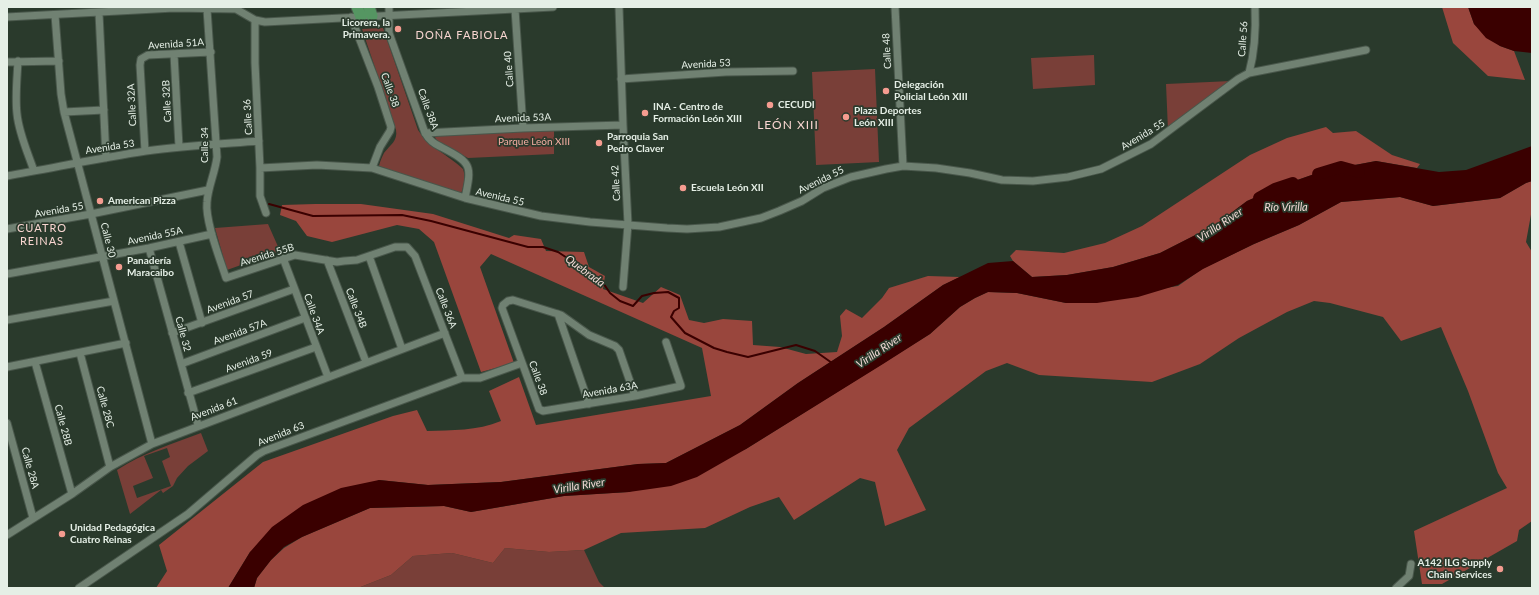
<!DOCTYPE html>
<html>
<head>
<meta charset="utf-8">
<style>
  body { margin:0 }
  #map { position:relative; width:1539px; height:595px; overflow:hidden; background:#2a3a2c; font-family:Lato,sans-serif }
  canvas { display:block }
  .frame { position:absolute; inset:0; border:8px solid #e5efe6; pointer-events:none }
</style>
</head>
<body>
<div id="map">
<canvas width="1539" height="595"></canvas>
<div class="frame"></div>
</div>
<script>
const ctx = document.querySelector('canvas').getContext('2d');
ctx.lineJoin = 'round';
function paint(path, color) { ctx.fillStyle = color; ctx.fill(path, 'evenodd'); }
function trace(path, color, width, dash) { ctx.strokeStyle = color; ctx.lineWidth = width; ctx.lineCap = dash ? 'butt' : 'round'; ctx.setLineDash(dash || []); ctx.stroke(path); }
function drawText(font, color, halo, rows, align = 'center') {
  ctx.font = font + ' Lato,sans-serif'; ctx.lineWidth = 3.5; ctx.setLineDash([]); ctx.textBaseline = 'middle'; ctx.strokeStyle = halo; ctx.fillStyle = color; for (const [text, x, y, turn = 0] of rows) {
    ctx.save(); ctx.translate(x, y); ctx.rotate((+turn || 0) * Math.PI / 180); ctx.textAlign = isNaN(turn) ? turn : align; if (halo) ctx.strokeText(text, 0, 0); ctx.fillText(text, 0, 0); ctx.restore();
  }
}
const green = new Path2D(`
  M383,28L418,130C431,149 447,154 463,169C466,178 464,185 461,194L379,166C380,161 382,157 384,153C390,145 398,141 396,130L362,29Z
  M1094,55L1095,85L1033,89L1031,58Z
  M875,69L879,162L816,165L812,72Z
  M1231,81L1168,130L1166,84Z
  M554,129V154L468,158L438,142L433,134Z
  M268,224L280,251L227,270L215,228Z
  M201,433L208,451L188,466L177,478L173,486L163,493L161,490L130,514L117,470C143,453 172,444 201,433ZM167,448L170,457L162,461L171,486L137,498L133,486L153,478L144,456Z
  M505,548L549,552L584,550L599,582L605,588H358L391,575L413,556L452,553L493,563Z`);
const forest = new Path2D(`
  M1442,7H1468L1474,24L1500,46L1514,51L1525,80L1488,76L1453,43Z
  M1326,127L1333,133L1356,131L1392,155L1420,164L1417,168L1376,161L1323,171L1283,185L1247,201L1215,225L1160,253L1113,267L1067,275L1032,277L1013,261L1010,256L1016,250L1064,253L1105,243L1142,226L1250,155L1287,138Z
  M1532,181V209L1526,242L1532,252V521L1519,530L1517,541L1442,584H1422L1414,531L1507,488L1498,473L1468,391L1441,327L1401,341L1383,317L1330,303L1314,301L1287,312L1239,338L1200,364L1152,382L1039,375L1007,363L986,371L909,428L897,450L926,510L885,526L875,482L860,478L794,520L779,497L750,507L705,528L621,533L584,550L549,552L505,548L493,563L452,553L413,556L391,575L358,588H254L257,578L271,560L284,548L302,537L370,508L444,506L471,512L564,496L629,492L746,449L930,334L960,307L975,298L988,292L1017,293L1066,303L1178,286L1202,269L1254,244L1299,225L1341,202L1400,197L1433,206L1500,198L1526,183Z
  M315,204H361L433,214L509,238L514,235L541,239L546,251L584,252L589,267L605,276L603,289L643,303L661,287L680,295L689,320L704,323L723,319L752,321L753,345L780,347L806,354L837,352L842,336L840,316L846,309L862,318L882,298L889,288L928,276L960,277L943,285L884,327L798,383L740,425L666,463L638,464L501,482L428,485L379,480L250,552L228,588H156L167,571L159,545L263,462L393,416L417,410L427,431C452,430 477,431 501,421L489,391L519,377L536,425L711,396L702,348L491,254L480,267L514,363L481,372L434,242L419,229L397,225L332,242L307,236L296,221L280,215L282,205Z`);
const water = new Path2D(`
  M1468,7H1532V53L1514,51L1500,46L1486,38L1474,24Z
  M1532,146V181L1526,183L1500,198L1433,206L1400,197L1341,202L1299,225L1254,244L1203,269L1178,285L1138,297L1097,303H1066L1017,293L988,292L975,298L960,307L930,334L883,364L746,449L697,477L671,486L629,492L564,496L471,512L444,506L370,508L302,537L284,547L271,560L257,578L254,588H228L250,552L272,527L303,505L341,488L379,480L428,485L501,482L638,464L666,463L740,425L798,383L884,327L943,285L988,263L1013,261L1032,277L1067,275L1113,267L1160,253L1215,225L1247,201L1283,185L1323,171L1376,161L1439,172L1466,170Z`);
const stream = new Path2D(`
  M269,204L313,216L402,215L431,221L528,247H543L558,252L601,280L610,293L620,301L633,306L642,296L654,293L668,292L679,298V308L674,311L671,317L685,333L714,348L727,352L748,357L796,345L815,351L832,363`);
const river = new Path2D(`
  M1318,174L1341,167L1359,172
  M1259,198L1275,189L1293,183`);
const minor = new Path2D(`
  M389,7V33L425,133C429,140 434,144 441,147C472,163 472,165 465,198
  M619,7L623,125L628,224L623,287
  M895,7L903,166
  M207,9L217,157C215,173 208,187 207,202C205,221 220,259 226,278L295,255L337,262L344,261L357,260L395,247H407L415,256L462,378
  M515,9L523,128
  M99,13L106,158
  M55,15L61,94L64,112L152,444
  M7,17L174,8L236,9L255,20L265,22L553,7
  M351,17L378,87L391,127L390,131L380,147L372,168
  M255,20V63L260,168V196L266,213
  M174,54L179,147
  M18,61C17,79 15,97 17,114C19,134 28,153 34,171
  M7,62L59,61
  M1249,73C1255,51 1256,30 1255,7
  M621,79L726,72L793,71
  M64,112L104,110
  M425,133L523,128L623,125
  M145,151L140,65L141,59L148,55L211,52
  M260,168L317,165L372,168L465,198L541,216L590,222L667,228L687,229L719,227L761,218L779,211L802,201L823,188L851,177L886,169L903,166L936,168L970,173L1002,180L1033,181L1068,177L1101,169L1151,144L1238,79L1249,73L1366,50
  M7,176C53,168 99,158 146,151C184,146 221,144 259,141
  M7,229L91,214L208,190
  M179,242L202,323
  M149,248L198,425
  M369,256L402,349
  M283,258L328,377
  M327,260L366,362
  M7,274L149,248L212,234
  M558,314L589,404
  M7,320L114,301
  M172,333L294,289
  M80,353L110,467
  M35,362L72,494
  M181,364L305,318
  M7,367L126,343
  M188,393L316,347
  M635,396L619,350L615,346L589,335L561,315L513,300L508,301L503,305L502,308L539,409L543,411L635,396L681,386L666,342
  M7,423L33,518
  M7,535L72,494L110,467L152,444L445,333
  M79,588L188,514L257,455L264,451L462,378H480L522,363
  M1396,588L1409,576L1411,564`);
const highway = new Path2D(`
  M357,7L361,17
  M369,7L372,16`);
const markers = [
  [398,29,4,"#f59c90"],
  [886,91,4,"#f59c90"],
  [770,105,4,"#f59c90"],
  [645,113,4,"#f59c90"],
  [846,117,4,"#f59c90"],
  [599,143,4,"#f59c90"],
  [683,188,4,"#f59c90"],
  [100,201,4,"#f59c90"],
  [119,267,4,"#f59c90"],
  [62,534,4,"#f59c90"],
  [1500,569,4,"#f59c90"]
];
const poiNames = [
  ["Licorera, la",390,23,"right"],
  ["Primavera.",390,35,"right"],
  ["Delegación",894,85],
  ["Policial León XIII",894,97],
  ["CECUDI",778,105],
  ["INA - Centro de",653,107],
  ["Formación León XIII",653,119],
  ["Plaza Deportes",854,111],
  ["León XIII",854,123],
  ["Parroquia San",607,137],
  ["Pedro Claver",607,149],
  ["Escuela León XII",691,188],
  ["American Pizza",108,201],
  ["Panadería",127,261],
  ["Maracaibo",127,273],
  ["Unidad Pedagógica",70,528],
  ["Cuatro Reinas",70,540],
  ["A142 ILG Supply",1492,563,"right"],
  ["Chain Services",1492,575,"right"]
];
const streetNames = [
  ["Calle 56",1243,39,-86],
  ["Avenida 51A",176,44,-4],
  ["Calle 48",887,51,-93],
  ["Avenida 53",706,64,-3],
  ["Calle 40",509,69,-94],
  ["Calle 38",390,90,70],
  ["Calle 32B",167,101,-93],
  ["Calle 32A",132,105,-93],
  ["Calle 38A",428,109,70],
  ["Calle 36",248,117,-93],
  ["Avenida 53A",523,118,-2],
  ["Avenida 55",1143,135,-31],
  ["Calle 34",205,145,-90],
  ["Avenida 53",110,147,-9],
  ["Avenida 55",821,180,-26],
  ["Calle 42",616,183,-93],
  ["Avenida 55",500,197,13],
  ["Avenida 55",59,210,-10],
  ["Avenida 55A",155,236,-12],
  ["Calle 30",108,240,76],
  ["Avenida 55B",267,255,-17],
  ["Avenida 57",230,302,-20],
  ["Calle 34B",356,308,69],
  ["Calle 36A",446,308,69],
  ["Calle 34A",314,314,70],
  ["Avenida 57A",240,332,-20],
  ["Calle 32",183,334,75],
  ["Avenida 59",249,361,-20],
  ["Calle 38",538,378,70],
  ["Avenida 63A",610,390,-10],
  ["Calle 28C",105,407,75],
  ["Avenida 61",214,409,-21],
  ["Calle 28B",63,425,75],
  ["Avenida 63",281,434,-22],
  ["Calle 28A",30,468,75]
];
const parkNames = [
  ["Parque León XIII",534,142]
];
const neighbourhoodNames = [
  ["DOÑA FABIOLA",462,35],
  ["CUATRO",42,228],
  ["REINAS",42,241]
];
const waterNames = [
  ["Río Virilla",1286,207],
  ["Virilla River",1220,225,-34],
  ["Quebrada",585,271,36],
  ["Virilla River",879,351,-34],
  ["Virilla River",579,486,-9]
];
const quarterNames = [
  ["LEÓN XIII",788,125]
];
paint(green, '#793f38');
paint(forest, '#99463d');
paint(water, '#3a0000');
trace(stream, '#3a0000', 2);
trace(river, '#3a0000', 12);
trace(minor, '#49574b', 9);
trace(highway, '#49574b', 13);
trace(minor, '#708172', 7);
trace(highway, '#559662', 11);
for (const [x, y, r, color] of markers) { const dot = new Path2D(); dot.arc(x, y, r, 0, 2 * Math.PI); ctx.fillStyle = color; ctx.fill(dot); trace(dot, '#2a3a2c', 1.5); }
drawText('bold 10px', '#e5efe6', '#2a3a2c', poiNames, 'left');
drawText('10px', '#e5efe6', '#2a3a2c', streetNames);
drawText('10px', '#f6aea3', '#2a3a2c', parkNames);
ctx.letterSpacing = '1px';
drawText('11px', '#f9d6d1', '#2a3a2c', neighbourhoodNames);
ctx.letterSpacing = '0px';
drawText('italic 11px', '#f2d9d5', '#2a3a2c', waterNames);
ctx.letterSpacing = '1px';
drawText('12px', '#f9d6d1', '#2a3a2c', quarterNames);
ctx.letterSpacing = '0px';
</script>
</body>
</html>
